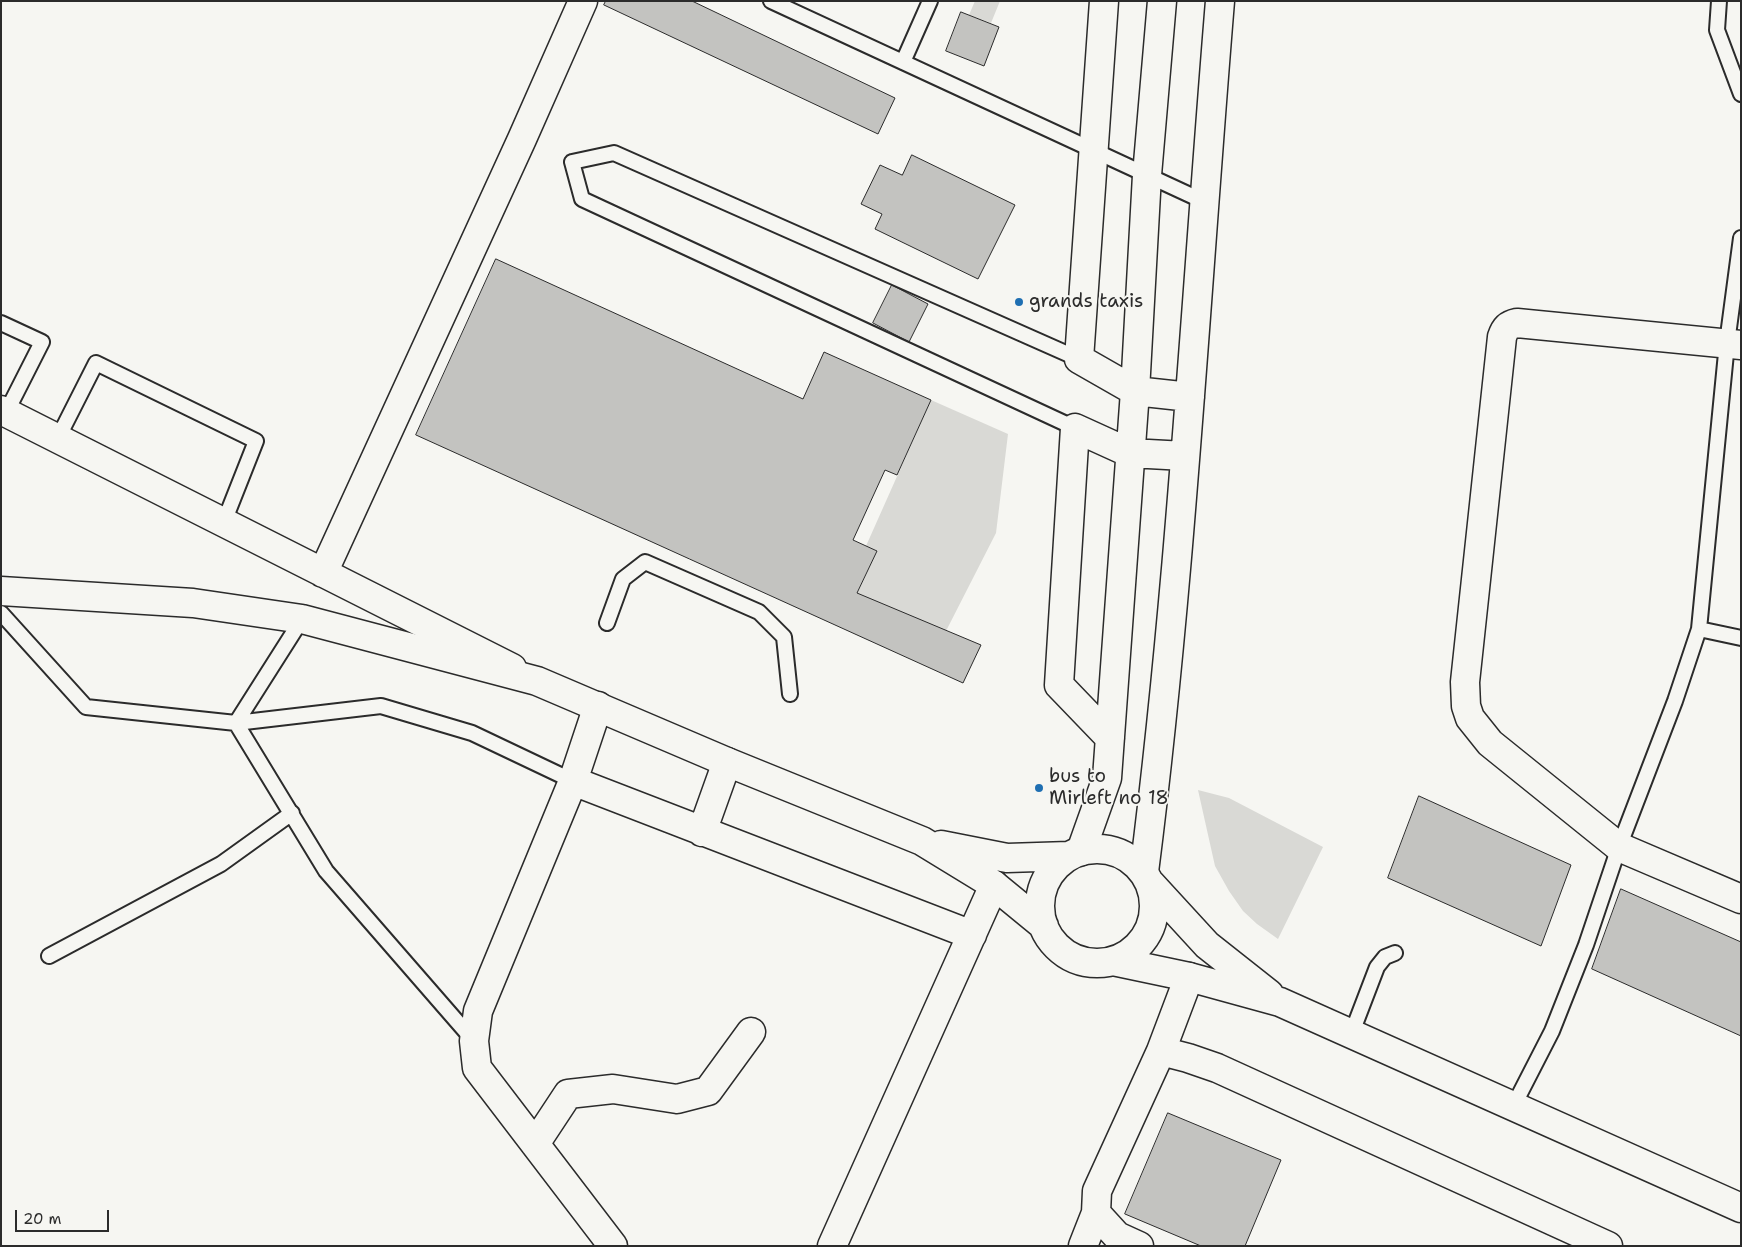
<!DOCTYPE html>
<html>
<head>
<meta charset="utf-8">
<style>
  body { margin:0 }
  #map { position:relative; width:1742px; height:1247px; overflow:hidden; background:#f6f6f2; font-family:"Shantell Sans",sans-serif }
  canvas { display:block }
  .frame { position:absolute; inset:0; border:2px solid #2b2b2b; pointer-events:none }
  .scale { position:absolute; left:15px; top:1210px; width:94px; height:22px; box-sizing:border-box; border:2px solid #2b2b2b; border-top:0; padding-left:6px; font-size:15px; line-height:18px; white-space:nowrap; color:#2b2b2b; -webkit-text-stroke:4px #f6f6f2; paint-order:stroke }
</style>
</head>
<body>
<div id="map">
<canvas width="1742" height="1247"></canvas>
<div class="frame"></div>
<div class="scale">20 m</div>
</div>
<script>
const ctx = document.querySelector('canvas').getContext('2d');
ctx.lineJoin = 'round';
function paint(path, color) { ctx.fillStyle = color; ctx.fill(path, 'evenodd'); }
function trace(path, color, width, dash) { ctx.strokeStyle = color; ctx.lineWidth = width; ctx.lineCap = dash ? 'butt' : 'round'; ctx.setLineDash(dash || []); ctx.stroke(path); }
function drawText(font, color, halo, rows, align = 'center') {
  ctx.font = font + ' "Shantell Sans",sans-serif'; ctx.lineWidth = 4; ctx.setLineDash([]); ctx.textBaseline = 'middle'; ctx.strokeStyle = halo; ctx.fillStyle = color; for (const [text, x, y, turn = 0] of rows) {
    ctx.save(); ctx.translate(x, y); ctx.rotate((+turn || 0) * Math.PI / 180); ctx.textAlign = isNaN(turn) ? turn : align; if (halo) ctx.strokeText(text, 0, 0); ctx.fillText(text, 0, 0); ctx.restore();
  }
}
const green = new Path2D(`
  M975,1H1000L991,23L969,15Z
  M931,400L1008,434L996,533L946,631L857,594L877,551L866,546Z
  M1198,790L1229,798L1323,847L1278,939L1257,924L1243,911L1229,891L1215,866Z`);
const building = new Path2D(`
  M606,1H692L895,98L878,134L604,5Z
  M961,12L999,27L984,66L946,51Z
  M912,155L1015,205L978,279L875,229L882,214L861,204L880,165L902,175Z
  M496,259L803,399L824,352L931,400L897,475L885,470L853,540L877,551L857,593L981,645L963,683L416,435Z
  M892,285L928,304L909,342L873,323Z
  M1419,796L1571,865L1541,946L1388,878Z
  M1621,889L1741,942V1036L1592,969Z
  M1168,1113L1281,1160L1245,1246H1201L1125,1214Z`);
const service = new Path2D(`
  M771,1L1203,201
  M1719,1L1717,30L1741,94
  M903,62L930,1
  M1,323L42,342L6,413
  M1075,428L582,199L572,162L614,153L1079,359
  M58,438L96,363L256,441L224,522
  M1,613L86,707L236,723L302,619
  M607,623L623,579L645,562L759,612L784,637L790,694
  M1699,629L1741,638
  M49,956L221,864L292,813
  M1351,1035L1377,967L1385,957L1395,953
  M474,1041L326,871L236,723L381,706L472,733L573,781
  M1513,1107L1552,1031L1586,945L1619,847L1675,701L1699,629L1727,343L1741,238`);
const minor = new Path2D(`
  M1104,1L1079,359L1135,391L1190,397
  M1741,345L1517,323C1508,325 1505,328 1502,337L1465,682L1466,706L1470,718L1490,743L1619,847L1741,899
  M1,410L512,668
  M323,573L522,139L583,1
  M598,706L573,781L478,1011L474,1041L477,1068L613,1246
  M1110,738L1059,685L1075,428L1130,453L1185,456
  M573,781L972,935
  M702,832L727,762
  M1081,851L1107,778L1135,391L1147,175L1162,1
  M1144,872C1181,583 1196,291 1220,1
  M1189,977L1161,1051L1188,1058L1217,1068L1608,1246
  M535,1144L568,1094L613,1089L677,1099L708,1091L751,1032
  M832,1246L994,885
  M1083,1246L1096,1213
  M1139,1246L1117,1236L1096,1213L1097,1191L1161,1051`);
const secondary = new Path2D(`
  M1,591L193,603L302,619L537,681L727,762L922,841L994,885L1044,926
  M941,845L1007,858L1069,856
  M1040 906a57 57 0 1 1 114 0a57 57 0 1 1-114 0Z
  M1151,884L1207,945L1269,994
  M1113,961L1189,977L1280,1002L1741,1208`);
const markers = [
  [1019,302,5,"#1f6fb2"],
  [1039,788,5,"#1f6fb2"]
];
const poiNames = [
  ["grands taxis",1029,302],
  ["bus to",1049,777],
  ["Mirleft no 18",1049,799]
];
paint(green, '#d9d9d5');
paint(building, '#c3c3c0');
trace(building, '#2b2b2b', 1);
trace(service, '#2b2b2b', 18);
trace(minor, '#2b2b2b', 31);
trace(secondary, '#2b2b2b', 31);
trace(service, '#f6f6f2', 14);
trace(minor, '#f6f6f2', 28);
trace(secondary, '#f6f6f2', 28);
for (const [x, y, r, color] of markers) { const dot = new Path2D(); dot.arc(x, y, r, 0, 2 * Math.PI); ctx.fillStyle = color; ctx.fill(dot); trace(dot, '#f6f6f2', 2); }
drawText('19px', '#2b2b2b', '#f6f6f2', poiNames, 'left');
</script>
</body>
</html>
